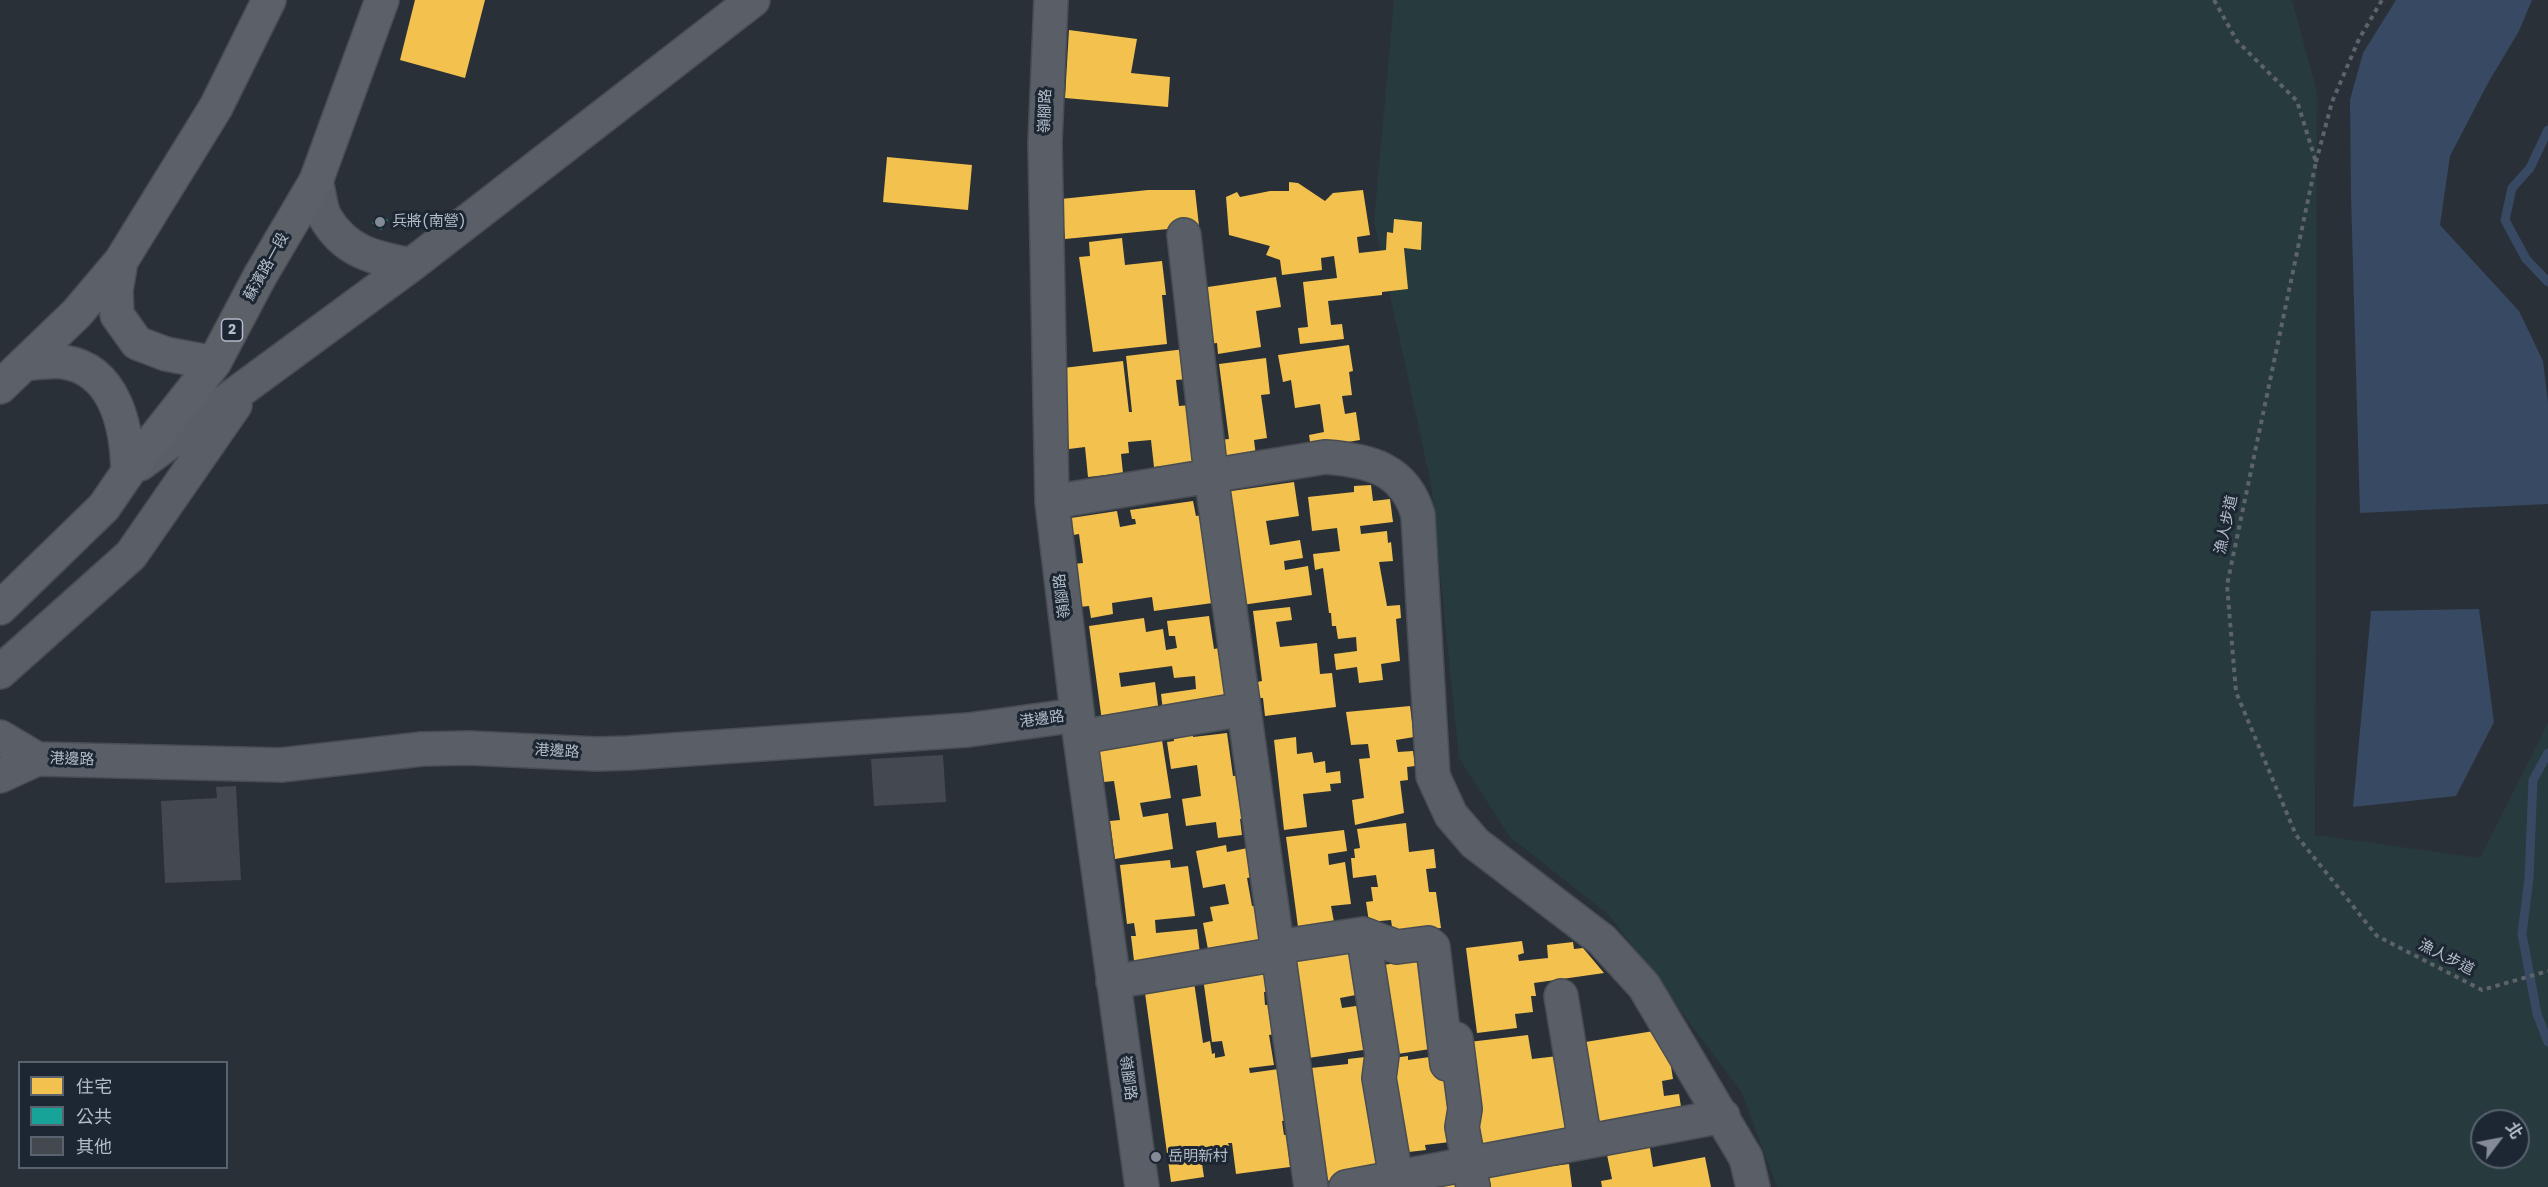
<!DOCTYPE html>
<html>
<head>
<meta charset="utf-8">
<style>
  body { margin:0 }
  #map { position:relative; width:2548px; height:1187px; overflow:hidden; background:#2a3038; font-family:Poppins,"Noto Sans TC",sans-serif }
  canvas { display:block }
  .legend { position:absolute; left:18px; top:1061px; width:210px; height:108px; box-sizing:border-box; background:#1d2633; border:2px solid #59626f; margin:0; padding:8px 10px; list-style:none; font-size:18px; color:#b4bcc9 }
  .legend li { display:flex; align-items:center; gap:12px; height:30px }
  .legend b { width:30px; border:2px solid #59626f }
  .north { position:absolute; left:2470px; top:1109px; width:60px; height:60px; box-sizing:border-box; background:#1d2633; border:2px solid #59626f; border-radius:50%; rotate:58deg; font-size:16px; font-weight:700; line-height:24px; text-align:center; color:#b4bcc9 }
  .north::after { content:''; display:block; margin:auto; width:21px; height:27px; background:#848b96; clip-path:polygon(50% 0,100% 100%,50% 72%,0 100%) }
</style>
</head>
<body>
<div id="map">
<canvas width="2548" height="1187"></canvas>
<ul class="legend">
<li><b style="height:16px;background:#f2c14e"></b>住宅</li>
<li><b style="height:16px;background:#17a398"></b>公共</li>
<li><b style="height:16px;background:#444950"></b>其他</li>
</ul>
<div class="north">北</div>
</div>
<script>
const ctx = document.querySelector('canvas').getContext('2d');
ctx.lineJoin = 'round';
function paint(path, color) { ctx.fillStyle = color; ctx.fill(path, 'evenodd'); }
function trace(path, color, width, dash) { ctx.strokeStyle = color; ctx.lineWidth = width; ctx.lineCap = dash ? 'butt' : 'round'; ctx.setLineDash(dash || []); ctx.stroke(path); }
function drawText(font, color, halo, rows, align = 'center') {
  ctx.font = font + ' Poppins,"Noto Sans TC",sans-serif'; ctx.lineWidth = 6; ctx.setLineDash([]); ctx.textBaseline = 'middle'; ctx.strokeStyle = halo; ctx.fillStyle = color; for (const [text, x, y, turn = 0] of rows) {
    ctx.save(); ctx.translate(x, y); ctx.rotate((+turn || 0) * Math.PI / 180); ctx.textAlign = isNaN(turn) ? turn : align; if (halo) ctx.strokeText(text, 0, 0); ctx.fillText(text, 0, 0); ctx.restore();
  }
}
const green = new Path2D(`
  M1394,0H2292L2317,92L2315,835L2480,858L2548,723V1187H1777L1742,1093L1609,915L1510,837L1459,758L1431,484L1374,221ZM2482,1121H2518V1157H2482Z`);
const water = new Path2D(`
  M2396,0H2532L2519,31L2488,83L2450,156L2440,225L2519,311L2543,361L2548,403V504L2360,513L2351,196L2350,100L2363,53Z
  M2479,609L2494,722L2456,796L2353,807L2371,611Z`);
const homes = new Path2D(`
  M415,0H485L465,78L400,60Z
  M1069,30L1137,39L1131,73L1170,77L1168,107L1065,98Z
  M887,157L972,165L968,210L883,202Z
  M1289,182L1298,183L1325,201L1333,193L1363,190L1370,235L1357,237L1359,253L1386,250L1387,232L1393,233L1394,219L1422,222L1421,250L1404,248L1408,289L1382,292V295L1328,301L1331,325L1342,324L1344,339L1300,344L1298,328L1308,327L1303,282L1337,278L1334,256L1321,258L1322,270L1282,275L1280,260L1266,255L1270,246L1229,235L1226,197L1237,192L1240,197L1270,191H1289Z
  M1148,190H1195L1199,226L1065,239L1061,199Z
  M1122,238L1125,265L1162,261L1166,295H1162L1167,344L1093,352L1079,257L1090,256L1089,242Z
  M1276,277L1281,307L1256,311L1261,347L1218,354L1217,343L1209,344L1201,288Z
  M1349,345L1353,371L1349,372L1352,395L1342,396L1345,414L1356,412L1360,440L1311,448L1309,435L1324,432L1320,404L1295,408L1291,380L1283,382L1278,355Z
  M1185,349L1188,379L1176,380L1179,406L1191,405L1199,462L1154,467L1151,440L1128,442L1129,453L1121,454L1123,473L1088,477L1085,447L1069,449L1064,408L1063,368L1123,361L1129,412H1132L1126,356Z
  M1266,358L1270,394L1261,395L1267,438L1254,440L1256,456L1220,460L1217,440L1229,439L1219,364Z
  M1294,482L1299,516L1266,521L1270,545L1300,540L1303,558L1284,561L1285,570L1308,566L1312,595L1242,605L1225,492Z
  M1371,485L1373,501L1390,499L1393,522L1360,526L1361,534L1387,531L1388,543L1391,542L1393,561L1379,562L1387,606L1400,605L1401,618L1396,619L1400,661L1381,664L1383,680L1359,683L1357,667L1336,670L1334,654L1357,651L1356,637L1338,639L1336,626H1332L1331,613H1329L1323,568L1315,570L1313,554L1340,551L1337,528L1312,531L1308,497L1354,492V486Z
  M1193,501L1196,516L1207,514L1220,602L1154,611L1152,597L1112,603L1113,614L1091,618L1089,606L1079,607L1073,564L1083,563L1079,534L1073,535L1071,518L1117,511L1120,527L1136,524L1135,519H1132L1130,510Z
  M1290,607L1292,620L1276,622L1280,647L1317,643L1320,674L1332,673L1336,707L1265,716L1263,698H1259L1257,682L1262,681L1253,611Z
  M1209,616L1214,649L1225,647L1233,701L1163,711L1161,694L1196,689L1195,676L1174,678L1172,666L1119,673L1121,687L1155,682L1159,713L1102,721L1089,626L1144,618L1146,632L1163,629L1166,650L1177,648L1175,636H1169L1167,621Z
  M1410,706L1414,737L1396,740L1398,752L1413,751L1415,766L1407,767L1408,780L1400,781L1404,813L1355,825L1352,800L1364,798L1359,759L1370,758L1368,744L1351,745L1346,712Z
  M1193,733V737L1227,733L1233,776L1243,775L1249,818L1240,819L1242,835L1218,838L1216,822L1186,826L1182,799L1201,796L1197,765L1171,769L1167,742L1174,741L1173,735Z
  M1296,737L1297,754L1312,752L1314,763L1325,761L1326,773L1340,771L1341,783L1330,784L1331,791L1303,794L1307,827L1284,830L1274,740Z
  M1162,740L1171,798L1140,803L1143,817L1168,813L1173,849L1115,859L1110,821L1120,820L1114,781L1104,782L1099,750Z
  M1406,823L1409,852L1434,849L1436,868L1426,869L1429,892H1436L1441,928L1393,933L1391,920L1369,922L1366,902L1373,901L1371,887H1378L1376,875L1353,878L1351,858H1355L1354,849L1360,848L1357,829Z
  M1344,830L1347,851L1328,854L1329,865L1345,862L1351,904L1331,906L1334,922L1298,927L1286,837Z
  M1226,845L1227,852L1253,847L1258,876L1247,878L1252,906L1260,905L1269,950L1210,960L1203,923L1213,921L1210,907L1229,904L1225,884L1203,888L1196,851Z
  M1170,860L1171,868L1188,866L1195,916L1155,920L1156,933L1197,929L1201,962L1135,969L1131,936H1136L1134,923L1127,924L1120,865Z
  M1522,941L1524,953L1518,955L1519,961L1548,958L1547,945L1573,942L1574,949L1583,948L1604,973L1534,983L1536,996H1531L1533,1012L1515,1014L1517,1028L1477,1033L1466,948Z
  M1363,942L1361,994L1340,998L1342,1008L1363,1005L1370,1049L1308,1058L1291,953Z
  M1423,959L1437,1048L1384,1056L1370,967Z
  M1271,962L1275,991L1264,992L1265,1005L1277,1004L1281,1033L1269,1035L1274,1065L1249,1068L1250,1073L1286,1068L1293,1120L1282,1121L1284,1135L1295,1133L1296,1148L1288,1149L1290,1167L1236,1174L1232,1143H1228L1229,1146L1200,1150L1204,1177L1171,1182L1145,993L1175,989V984L1194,982L1203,1043L1210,1041L1212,1054L1215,1053V1058L1225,1056L1222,1041L1212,1042L1202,971Z
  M1654,1031L1669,1054L1673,1079L1662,1081L1664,1096L1679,1094L1682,1113L1592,1127L1579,1043Z
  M1528,1035L1532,1059L1558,1056L1569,1132L1470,1145L1469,1042Z
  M1374,1056L1390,1173L1325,1181L1311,1068L1348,1064V1059Z
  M1408,1056V1060L1437,1056L1448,1069L1450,1142L1425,1145L1426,1150L1400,1153L1385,1059Z
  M1649,1142L1653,1167L1705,1157L1711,1187H1602L1601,1181L1612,1179L1606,1150Z
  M1569,1164L1572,1187H1491L1489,1174Z
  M1456,1182V1187H1432Z`);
const public = new Path2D(`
  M380,215L388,220L381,230L372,223Z`);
const stream = new Path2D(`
  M2548,130L2530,168L2512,188L2505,220L2526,259L2548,282
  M2548,753L2533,780L2529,878L2522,934L2537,1014L2548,1042`);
const building = new Path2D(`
  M943,755L946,802L874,806L871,759Z
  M236,786L241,880L165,883L161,801L217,798L216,787Z`);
const path = new Path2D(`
  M2214,0L2237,41L2297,101L2316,162L2227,585L2236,692L2296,835L2377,936L2482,990L2548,971
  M2316,162L2332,102L2359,39L2382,0`);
const minor = new Path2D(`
  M1051,0L1045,143L1052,502L1080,737L1142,1187
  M316,181C319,192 320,207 325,217C345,252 374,258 411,265
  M1184,235L1211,475L1311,1187
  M140,464L411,265L753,0
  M1052,502L1325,457C1369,460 1405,469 1418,515L1433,776L1451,815L1475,843L1602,940L1644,986L1746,1158L1753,1187
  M0,672L131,555L235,405
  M0,737L37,759
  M1080,737L1244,709
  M0,776L37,759L281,765L422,749L469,748L597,754L629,753L968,730L1077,715
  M1363,934L1397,947L1428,943L1433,947L1447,1064
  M1277,947L1363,934L1382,1055L1379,1078L1396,1178
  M1113,982L1278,954
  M1561,996L1585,1142
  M1456,1039L1465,1109L1462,1127L1473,1187
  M1346,1187L1723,1116`);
const major = new Path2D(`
  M121,261L116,290L117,315L137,343L166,354L214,363
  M27,363C38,363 52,360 64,362C116,370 127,428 128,472
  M0,387L77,313L121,261L216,107L269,0
  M0,608L104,507L128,472L214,363L260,276L316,181L382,0`);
const markers = [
  [380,222,6,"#848b96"],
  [1156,1157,6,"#848b96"]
];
const shields = [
  [232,330,21]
];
const shieldNames = [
  ["2",232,330]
];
const streetNames = [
  ["嶺腳路",1046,111,-88],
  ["蘇濱路一段",267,267,-61],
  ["漁人步道",2227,525,-78],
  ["嶺腳路",1063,596,-97],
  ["港邊路",1042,720,-8],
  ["港邊路",557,752,3],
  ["港邊路",72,760,2],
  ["漁人步道",2446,958,27],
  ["嶺腳路",1127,1078,82]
];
const poiNames = [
  ["兵將(南營)",392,222],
  ["岳明新村",1168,1157]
];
paint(green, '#273a3e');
paint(water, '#384963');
paint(homes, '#f2c14e');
paint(public, '#17a398');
trace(stream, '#384963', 9);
paint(building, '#444950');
trace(minor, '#484c53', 36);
trace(major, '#484c55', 36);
trace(path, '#5d636a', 4, [4.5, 4.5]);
trace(minor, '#5a5e66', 33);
trace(major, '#5c6168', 33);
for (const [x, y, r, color] of markers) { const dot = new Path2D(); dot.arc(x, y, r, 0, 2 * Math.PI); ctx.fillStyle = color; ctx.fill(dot); trace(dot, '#1d2633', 2); }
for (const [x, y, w] of shields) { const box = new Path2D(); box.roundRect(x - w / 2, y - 11, w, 22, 4.5); ctx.fillStyle = '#1d2633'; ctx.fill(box); trace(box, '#b4bcc9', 1.5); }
drawText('bold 14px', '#b4bcc9', null, shieldNames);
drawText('15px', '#b4bcc9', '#1d2633', streetNames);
drawText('15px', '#b4bcc9', '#1d2633', poiNames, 'left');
</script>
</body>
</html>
